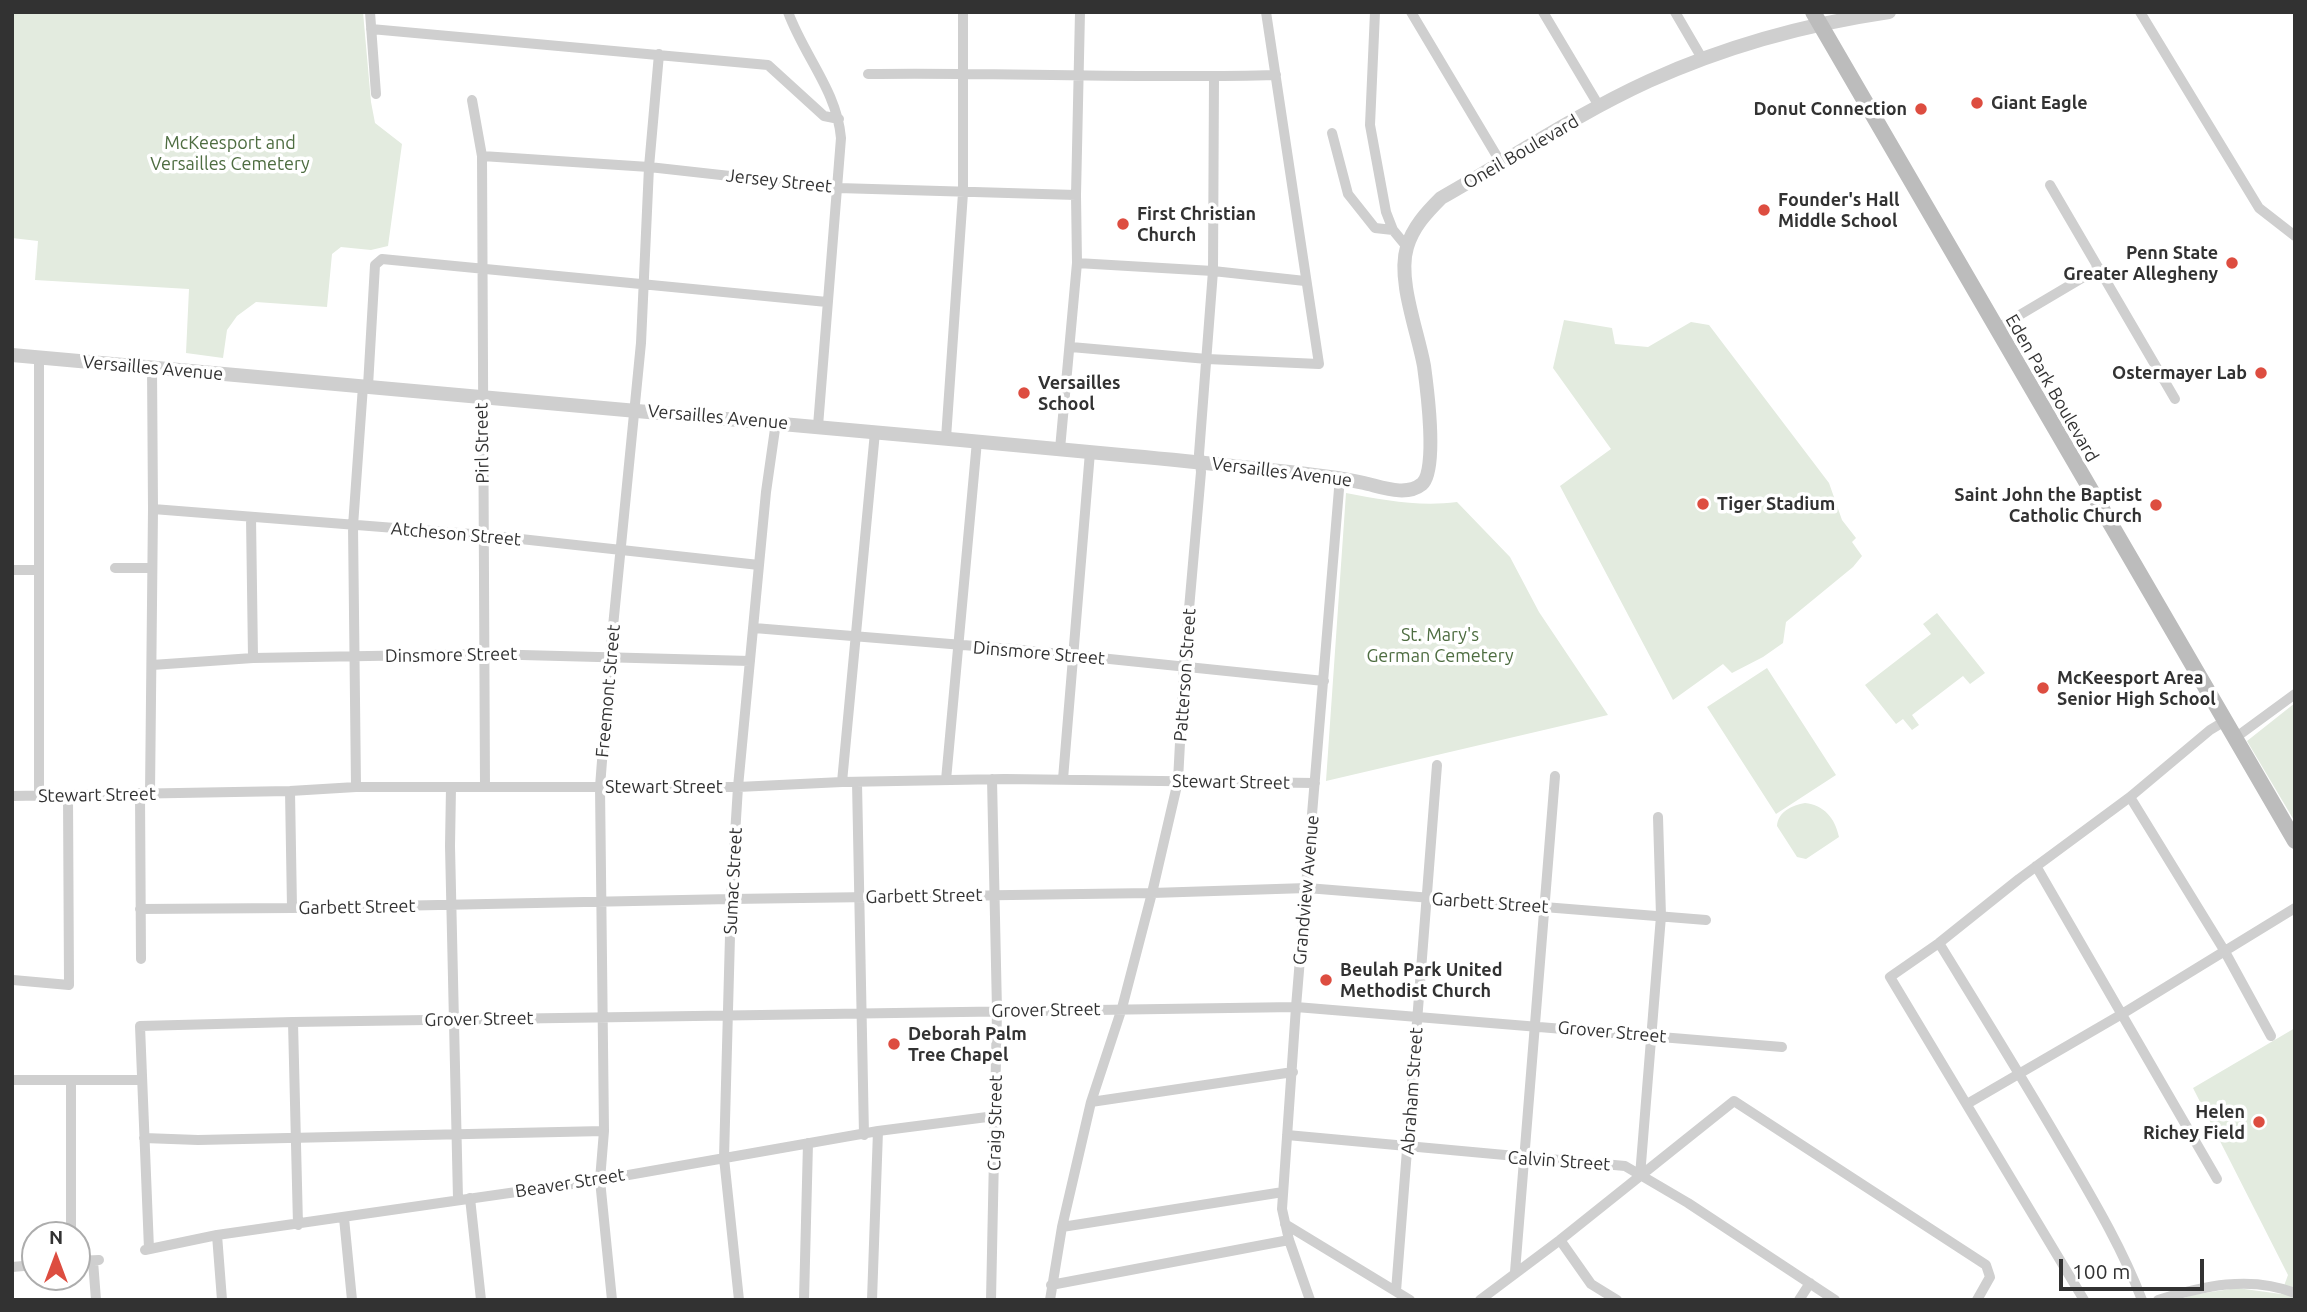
<!DOCTYPE html>
<html>
<head>
<meta charset="utf-8">
<style>
  body { margin:0 }
  #map { position:relative; width:2307px; height:1312px; overflow:hidden; background:#fff; font-family:Ubuntu,sans-serif }
  canvas { display:block }
  .frame { position:absolute; inset:0; border:14px solid #323232; pointer-events:none }
  .north { position:absolute; left:21px; top:1221px; width:70px; height:70px; box-sizing:border-box; background:#fff; border:2px solid #adadad; border-radius:50%; rotate:0deg; font-size:19px; font-weight:700; line-height:28px; text-align:center; color:#323232 }
  .north::after { content:''; display:block; margin:auto; width:24px; height:32px; background:#dd4d40; clip-path:polygon(50% 0,100% 100%,50% 72%,0 100%) }
  .scale { position:absolute; left:2059px; top:1259px; width:145px; height:32px; box-sizing:border-box; border:4px solid #323232; border-top:0; padding-left:9px; font-size:21px; line-height:24px; white-space:nowrap; color:#323232; -webkit-text-stroke:5px #fff; paint-order:stroke }
</style>
</head>
<body>
<div id="map">
<canvas width="2307" height="1312"></canvas>
<div class="frame"></div>
<div class="north">N</div>
<div class="scale">100 m</div>
</div>
<script>
const ctx = document.querySelector('canvas').getContext('2d');
ctx.lineJoin = 'round';
function paint(path, color) { ctx.fillStyle = color; ctx.fill(path, 'evenodd'); }
function trace(path, color, width, dash) { ctx.strokeStyle = color; ctx.lineWidth = width; ctx.lineCap = dash ? 'butt' : 'round'; ctx.setLineDash(dash || []); ctx.stroke(path); }
function drawText(font, color, halo, rows, align = 'center') {
  ctx.font = font + ' Ubuntu,sans-serif'; ctx.lineWidth = 7; ctx.setLineDash([]); ctx.textBaseline = 'middle'; ctx.strokeStyle = halo; ctx.fillStyle = color; for (const [text, x, y, turn = 0] of rows) {
    ctx.save(); ctx.translate(x, y); ctx.rotate((+turn || 0) * Math.PI / 180); ctx.textAlign = isNaN(turn) ? turn : align; if (halo) ctx.strokeText(text, 0, 0); ctx.fillText(text, 0, 0); ctx.restore();
  }
}
const green = new Path2D(`
  M12,12H363L371,102L375,123L402,144L388,246L371,250L341,247L332,254L327,307L256,302L237,316L227,330L223,358L186,353L189,289L35,280L38,241L12,238Z
  M1564,320L1612,328L1615,344L1648,347L1691,322L1709,325L1829,483L1842,520L1856,538L1852,542L1862,556L1853,567L1786,622L1783,643L1763,657L1732,673L1723,664L1673,700L1560,486L1611,449L1553,368Z
  M1346,493C1383,500 1419,507 1457,502L1510,557L1539,612L1608,715L1326,781Z
  M1937,613L1985,673L1970,684L1963,676L1912,715L1919,725L1912,730L1903,719L1896,724L1865,685L1931,634L1923,624Z
  M1767,668L1836,775L1776,814L1707,707Z
  M2295,703V822L2247,741Z
  M1805,803C1824,805 1835,818 1839,837L1806,859L1797,857L1777,826C1778,812 1792,805 1805,803Z
  M2295,1028V1300H2178L2192,1295L2237,1288L2281,1294L2288,1275L2193,1088Z`);
const minor = new Path2D(`
  M370,12L376,94
  M788,12C804,56 837,91 841,138L818,426
  M1375,12L1370,125L1386,212L1393,230L1407,247
  M1411,12L1501,163
  M1543,12L1599,106
  M1675,12L1703,60
  M2140,12L2259,208L2295,236
  M371,29L768,65L824,116L839,119
  M868,74C1004,72 1140,79 1276,75
  M472,100L482,156L485,787
  M1332,133L1348,194L1375,228L1393,230
  M482,156L649,167L838,188L1076,195
  M2050,185L2175,399
  M1077,263L1213,271L1305,281
  M1996,329L2099,268
  M1071,347L1207,359L1319,364L1266,12
  M368,386L375,265L382,259L827,302
  M946,438L963,193V12
  M1060,449L1077,263L1076,195L1080,12
  M153,509L484,535L759,565
  M251,517L253,658
  M115,568H151
  M12,570H39
  M754,628L1012,649L1324,681
  M152,665L253,658L484,654L750,661
  M2235,738L2295,694
  M1063,779L1090,452
  M946,780L977,441
  M842,782L875,432
  M857,782L864,1135
  M356,787L353,526L363,386
  M451,787L450,846L458,1199
  M290,791L292,908
  M140,793L141,959
  M150,793L153,509L152,367
  M12,796L290,791L356,787H738L842,782L1005,779L1315,783
  M39,796V358
  M2130,797L2224,950L2271,1036
  M2036,866L2217,1179
  M140,909L292,908L731,899L1152,893L1307,888L1706,920
  M1939,943C1982,1013 2025,1082 2066,1153C2094,1201 2122,1248 2142,1300
  M13,980L69,985L68,795
  M293,1022L298,1225
  M12,1080H142
  M71,1080V1235
  M1091,1102L1293,1072
  M1967,1104L2122,1014L2295,908
  M1287,1135L1625,1166L1688,1203L1835,1300
  M144,1138L198,1140L604,1131
  M1640,1176L1661,916L1658,817
  M470,1198L481,1300
  M344,1218L352,1300
  M1285,1224L1410,1300
  M1062,1227L1283,1192
  M217,1235L222,1300
  M1560,1240L1591,1284L1617,1300
  M149,1249L140,1026L293,1022L1296,1007L1782,1047
  M145,1250L217,1235L600,1180L878,1131L995,1116
  M77,1261L99,1260
  M93,1261L96,1300
  M12,1267L35,1265
  M1515,1272L1555,776
  M1051,1285L1289,1240
  M1396,1291L1437,765
  M612,1300L600,1180L604,1131L600,787L610,657L641,343L649,167L659,54
  M739,1300L724,1158L731,899L738,787L759,565L766,492L776,422
  M804,1300L808,1143
  M872,1300L878,1131
  M991,1300L997,1011L992,779
  M1050,1300L1062,1227L1091,1102L1122,1008L1152,893L1178,781L1184,666L1201,472L1199,454L1213,271L1214,77
  M1310,1300L1289,1240L1282,1209L1296,1007L1340,477
  M1480,1300L1560,1240L1734,1101L1986,1265L1990,1277L1977,1300
  M1799,1300L1810,1283
  M2084,1300L1890,977L1939,943L2019,879L2130,797L2210,730L2225,721
  M2158,1300C2203,1286 2250,1275 2295,1293`);
const tertiary = new Path2D(`
  M12,355C386,388 759,421 1132,456C1178,460 1224,465 1270,470C1301,473 1333,476 1364,483C1382,487 1406,497 1422,484C1438,471 1427,388 1424,366C1418,332 1397,280 1407,247C1413,227 1426,213 1441,198C1510,159 1577,114 1649,81C1724,47 1807,24 1889,12`);
const secondary = new Path2D(`
  M1813,12L2295,841`);
const markers = [
  [1977,103,7,"#dd4d40"],
  [1921,109,7,"#dd4d40"],
  [1764,210,7,"#dd4d40"],
  [1123,224,7,"#dd4d40"],
  [2232,263,7,"#dd4d40"],
  [2261,373,7,"#dd4d40"],
  [1024,393,7,"#dd4d40"],
  [1703,504,7,"#dd4d40"],
  [2156,505,7,"#dd4d40"],
  [2043,688,7,"#dd4d40"],
  [1326,980,7,"#dd4d40"],
  [894,1044,7,"#dd4d40"],
  [2259,1122,7,"#dd4d40"]
];
const poiNames = [
  ["Giant Eagle",1991,103],
  ["Donut Connection",1907,109,"right"],
  ["Founder's Hall",1778,200],
  ["Middle School",1778,221],
  ["First Christian",1137,214],
  ["Church",1137,235],
  ["Penn State",2218,253,"right"],
  ["Greater Allegheny",2218,274,"right"],
  ["Ostermayer Lab",2247,373,"right"],
  ["Versailles",1038,383],
  ["School",1038,404],
  ["Saint John the Baptist",2142,495,"right"],
  ["Catholic Church",2142,516,"right"],
  ["Tiger Stadium",1717,504],
  ["McKeesport Area",2057,678],
  ["Senior High School",2057,699],
  ["Beulah Park United",1340,970],
  ["Methodist Church",1340,991],
  ["Deborah Palm",908,1034],
  ["Tree Chapel",908,1055],
  ["Helen",2245,1112,"right"],
  ["Richey Field",2245,1133,"right"]
];
const parkNames = [
  ["McKeesport and",230,143],
  ["Versailles Cemetery",230,164],
  ["St. Mary's",1440,635],
  ["German Cemetery",1440,656]
];
const streetNames = [
  ["Oneil Boulevard",1521,152,-30],
  ["Jersey Street",779,181,6],
  ["Versailles Avenue",153,368,5],
  ["Eden Park Boulevard",2052,388,60],
  ["Versailles Avenue",718,417,5],
  ["Pirl Street",482,443,-91],
  ["Versailles Avenue",1282,472,7],
  ["Atcheson Street",456,534,5],
  ["Dinsmore Street",1039,653,5],
  ["Dinsmore Street",451,655,-1],
  ["Patterson Street",1185,675,-86],
  ["Freemont Street",608,691,-85],
  ["Stewart Street",1231,782,1],
  ["Stewart Street",664,787],
  ["Stewart Street",97,795,-1],
  ["Sumac Street",733,881,-87],
  ["Grandview Avenue",1306,890,-85],
  ["Garbett Street",924,896,-1],
  ["Garbett Street",1490,903,4],
  ["Garbett Street",357,907,-1],
  ["Grover Street",1046,1010,-1],
  ["Grover Street",479,1019,-1],
  ["Grover Street",1612,1032,5],
  ["Abraham Street",1412,1091,-86],
  ["Craig Street",995,1123,-89],
  ["Calvin Street",1559,1161,4],
  ["Beaver Street",570,1183,-9]
];
paint(green, '#e3ebdf');
trace(minor, '#cfcfcf', 10);
trace(tertiary, '#cfcfcf', 14);
trace(secondary, '#bcbcbc', 16);
for (const [x, y, r, color] of markers) { const dot = new Path2D(); dot.arc(x, y, r, 0, 2 * Math.PI); ctx.fillStyle = color; ctx.fill(dot); trace(dot, '#fff', 2.5); }
drawText('bold 18px', '#323232', '#fff', poiNames, 'left');
drawText('18px', '#4e6d41', '#fff', parkNames);
drawText('18px', '#323232', '#fff', streetNames);
</script>
</body>
</html>
